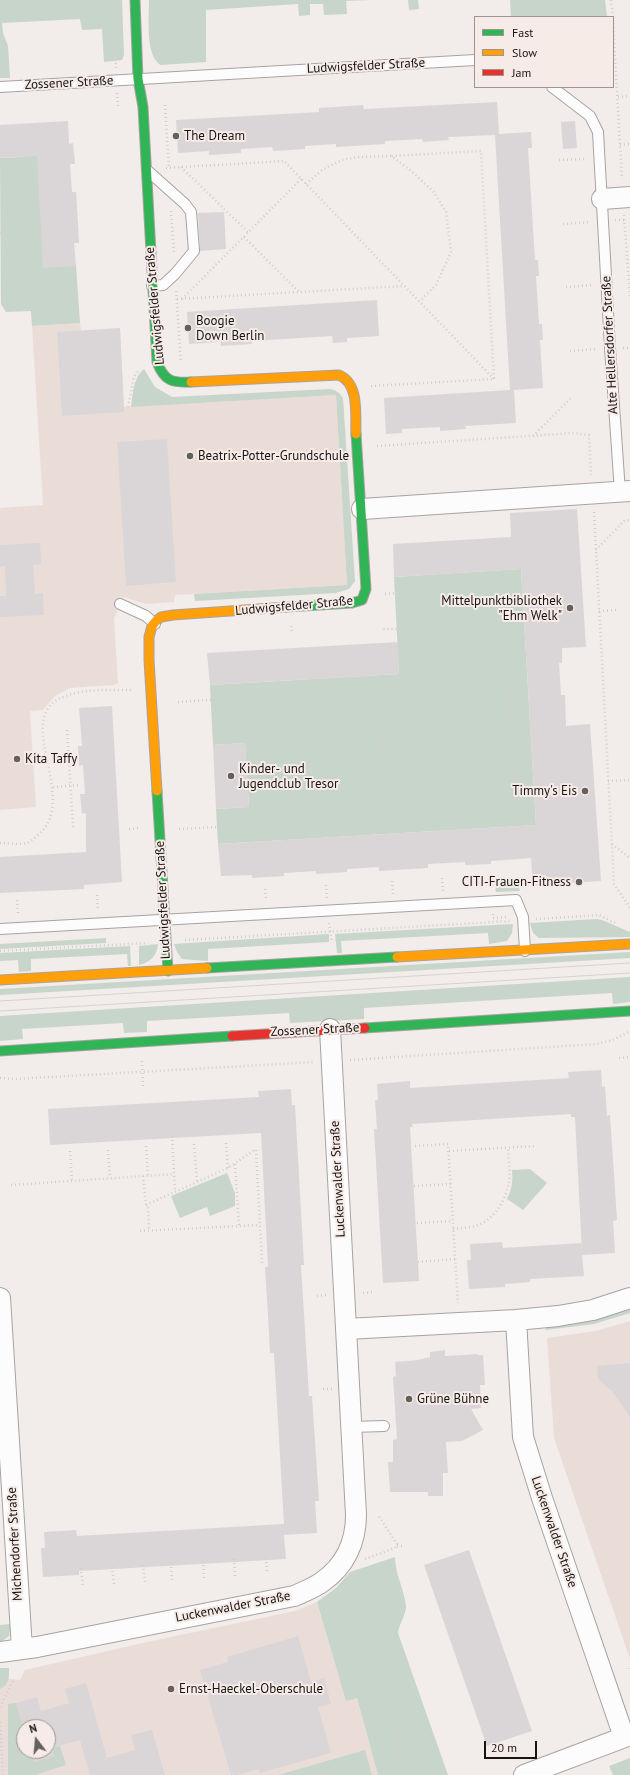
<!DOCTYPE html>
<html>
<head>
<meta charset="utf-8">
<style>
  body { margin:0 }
  #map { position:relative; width:630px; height:1775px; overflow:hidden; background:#f2ecea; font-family:"PT Sans",sans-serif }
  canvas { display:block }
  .legend { position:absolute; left:474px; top:16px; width:140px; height:72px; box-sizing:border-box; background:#f6ebe7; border:1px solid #9d9592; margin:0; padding:5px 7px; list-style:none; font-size:12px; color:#181412 }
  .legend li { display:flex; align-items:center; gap:8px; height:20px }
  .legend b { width:20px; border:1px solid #9d9592 }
  .north { position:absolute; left:16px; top:1719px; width:40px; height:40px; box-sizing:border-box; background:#f6ebe7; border:1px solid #9d9592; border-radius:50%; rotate:344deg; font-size:11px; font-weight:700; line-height:16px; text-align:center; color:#181412 }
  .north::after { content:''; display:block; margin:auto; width:14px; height:18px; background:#64605e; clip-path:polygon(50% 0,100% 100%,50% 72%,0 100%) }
  .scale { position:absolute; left:484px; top:1741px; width:53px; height:18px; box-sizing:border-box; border:2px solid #181412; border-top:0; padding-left:5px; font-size:12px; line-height:14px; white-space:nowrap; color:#181412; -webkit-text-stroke:3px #f6ebe7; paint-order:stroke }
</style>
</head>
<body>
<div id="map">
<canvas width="630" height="1775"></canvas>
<ul class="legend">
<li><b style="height:5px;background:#30b455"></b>Fast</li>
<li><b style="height:5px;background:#ff9f0a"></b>Slow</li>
<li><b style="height:5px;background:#e5322d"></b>Jam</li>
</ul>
<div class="north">N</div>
<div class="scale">20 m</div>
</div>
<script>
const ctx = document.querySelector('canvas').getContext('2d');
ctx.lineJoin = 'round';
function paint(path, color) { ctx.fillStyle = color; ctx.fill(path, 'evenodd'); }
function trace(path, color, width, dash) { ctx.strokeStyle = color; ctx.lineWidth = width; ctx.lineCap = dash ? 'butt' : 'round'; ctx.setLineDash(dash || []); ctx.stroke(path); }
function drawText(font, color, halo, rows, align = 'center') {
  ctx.font = font + ' "PT Sans",sans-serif'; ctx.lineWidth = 4; ctx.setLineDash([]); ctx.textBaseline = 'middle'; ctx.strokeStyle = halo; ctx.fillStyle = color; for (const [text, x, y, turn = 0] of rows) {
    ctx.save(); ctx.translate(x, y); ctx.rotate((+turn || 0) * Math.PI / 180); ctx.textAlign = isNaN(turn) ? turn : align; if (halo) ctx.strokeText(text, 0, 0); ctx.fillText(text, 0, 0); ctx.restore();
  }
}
const built = new Path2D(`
  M80,323L81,331L120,328L124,407L336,395L347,585L175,595L174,602L146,604L123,597L114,619L118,683L114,685L70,688L55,696L43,710L30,711L36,807L0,810V508L43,505L32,326Z
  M630,1321V1659L554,1438L547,1338L596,1331Z
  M317,1602L346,1700L357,1698L378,1775H0V1668H9V1679L20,1680L25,1670L147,1642L295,1611ZM24,1727H48V1751H24Z`);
const green = new Path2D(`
  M0,0H122L124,55L122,60L104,62L102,29L82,30L80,19L2,23L3,33L8,46L10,78H0Z
  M149,0H371L346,1L347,14L324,15L323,4H310V15L299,16L298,4L206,10V62L161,65C145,57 149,16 149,0Z
  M408,0H418L419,9L409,10Z
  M510,0H605L607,17H511Z
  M37,150L76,266L80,323L32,326L31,311L6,312L1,304L0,158L22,157Z
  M144,369L155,387L172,397L330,389C336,390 340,393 343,398L355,581L349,589L336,593L195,601L194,594L347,585L336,395L131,407C133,394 133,378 144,369Z
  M521,569L536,825L218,844L216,809L249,807L245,743L213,745L210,685L399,674L394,577Z
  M516,878L520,891L496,892L494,880Z
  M596,919L602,920L630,932V937L539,938L533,933L530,923Z
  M513,924L512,933L507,941L489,944L488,933L341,941L342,953H337L335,934Z
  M329,934V942L208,949V961L182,959L177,952L174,944Z
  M106,938V943L0,949V944Z
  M158,944C157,956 150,962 139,965V946Z
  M130,946L131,966H128L127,954L31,959V971L19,972L18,960L0,961V953Z
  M630,952V958L0,995V989Z
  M630,977V1002L613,1004L612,993L364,1008V1019L290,1023L289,1013L147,1021V1032L124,1033L123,1023L22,1029L23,1039L0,1041V1016Z
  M530,1169L547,1183L523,1210L507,1199C512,1189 513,1181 512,1170Z
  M227,1173L235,1193V1206L210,1216L207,1207L180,1218L171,1196Z
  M630,1307V1313L594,1324L546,1330L545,1325Z
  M395,1557C395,1574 404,1589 406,1606C406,1616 399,1623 398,1633L448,1775H378L357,1698L346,1701L317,1602L336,1588L350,1572Z
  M11,1624L9,1636L0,1643V1625Z
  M0,1668H9C9,1677 10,1684 0,1689Z
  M16,1703L24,1729V1751H30L34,1762L54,1756L52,1748L60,1746L66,1765L35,1775H8V1704Z
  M365,1750L372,1775H278Z
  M630,1758V1775H613L609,1766Z`);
const building = new Path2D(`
  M497,102L499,134L531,132L532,148H528L535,260H538L539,276H536L539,324H542L543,340H540L543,388L514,390L516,423L465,426L466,429L440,431V427L402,429V433L386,434L384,398L510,390L495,135L448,137L449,140L423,142L422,139L385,141V144L336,147V144L305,146V149L273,151L272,147L241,149V153L209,155V151L178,153L176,120L319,112V108L363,105L364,109Z
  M68,121L69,144L73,143L74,154L75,164H70L72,192H76L78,224L79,243H74L76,266L43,268L37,156L0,158V125Z
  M575,121L577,148L563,149L561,122Z
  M224,212L226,249L200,251L198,213Z
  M377,300L379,336L347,338V342L333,343L332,336L252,341V344L221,346L220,342L189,344L187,312Z
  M120,328L124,412L62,416L57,332Z
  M167,439L176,582L126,586L117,442Z
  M577,509L586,647L562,648V663H559L561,695H565L566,726L590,724L601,881L533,885L531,858L491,861V864L465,865V862L428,864V868L412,869L379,871V867L347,869V872L316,874V871L284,873V876L252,878V875L221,876L218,844L536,825L521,569L394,577L393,544L511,537L510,513Z
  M40,543L41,564L33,565L35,594L43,593L44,615L0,617V596H6L5,566L0,567V545Z
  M398,642L399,674L210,685L207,653Z
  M112,706L122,882L84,885V889L0,893V857L86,852V813L82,814L80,794H85L83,765L79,766L78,746H82L79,708Z
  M245,743L249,807L216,809L213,745Z
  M601,1070L602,1087L605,1086L607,1116L610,1115L617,1220L613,1221L615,1253L582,1255L584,1276L530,1279V1282L505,1284V1287L469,1289L467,1260H471L470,1244L502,1242L503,1248L582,1243V1251L575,1117H571V1114L412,1124L413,1127H410L419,1281L383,1283L374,1129H377L375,1100H378L377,1084L410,1081V1088L569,1078L568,1072Z
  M291,1089L292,1105H295L304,1265H301L309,1396H312L319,1501H315L317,1533L284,1535L286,1559L79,1571V1575L43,1577L41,1548H45L44,1532L76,1530L77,1536L284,1524L274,1353H270L268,1315L265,1267H268L261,1133L50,1145L48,1109L259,1097L258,1091Z
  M445,1350V1356L478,1354V1355H483L485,1385H480L481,1408L471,1409L483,1430L462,1441L446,1442L448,1473H443V1496H428V1492H390L388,1462H393V1440L397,1439L393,1377L396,1376L395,1362L418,1360L430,1357V1352Z
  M630,1363V1417L612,1391L601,1382L598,1377L597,1366Z
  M469,1550L532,1731L487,1746L424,1565Z
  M298,1636L311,1682L324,1678L331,1704L318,1707L331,1753L260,1773L259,1769L237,1775H231L200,1670L228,1662L227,1657Z
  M86,1683L107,1758L135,1750L131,1735L152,1730L165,1775H90L80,1740L52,1748L54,1756L34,1762L30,1751H48V1727H24V1729L16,1703L37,1697L41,1711L69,1703L65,1689Z`);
const path = new Path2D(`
  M611,0L613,17
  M154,5L239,0
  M112,7L116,68
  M0,14L115,7
  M613,23L622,179
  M117,93L118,108
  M618,97L628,96
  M165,105L169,168
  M620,145L630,144
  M559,160L586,159
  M181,167L248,232
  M166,168L284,161L494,379
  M306,184L322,170L342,160L359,157L391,156L409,169L433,191L446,212L451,252L436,285L420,301
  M171,211L174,254
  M624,215L630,297
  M615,220H625
  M563,224L590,222
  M0,233L30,264
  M244,237L299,292
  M566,287L594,285
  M176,291L181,362
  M177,299L404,286
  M182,299L301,179
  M623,348H630
  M570,351L598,349
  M371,386L494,379L481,151L391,156
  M128,407L134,377L139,370
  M533,436L572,397
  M377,446L574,433L589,435L591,475
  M594,512L614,884L630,908
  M596,550L624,521L630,520
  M599,611L617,610
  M291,626L292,634
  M178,702L340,691L358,713L370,721C373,734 375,735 387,740
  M411,705L437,702L448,694L473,665L509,663
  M67,730L73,827
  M608,781L629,780
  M53,787L81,785
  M379,819C378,776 375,735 411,705L412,699L408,633L400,629H381
  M129,829L140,828
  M179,829L516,812L506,602L502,591L492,588L383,594
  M0,843C8,843 20,845 27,843C32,841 38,835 42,831C75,796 18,723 57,700C78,688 108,690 132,690
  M612,844L630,858
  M490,875L491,888
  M442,878L443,891
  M392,881L393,894
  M326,885L327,898
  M265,889L266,900
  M97,895L98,911
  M17,900L18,914
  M493,914V918L509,917
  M536,919L599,915L617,924
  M329,923L332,942
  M185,940L511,921
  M0,951L148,943
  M619,1058L630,1057
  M350,1060L596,1044L613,1040L630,1031
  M142,1061L143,1086
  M0,1078L15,1079L315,1062
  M172,1136L175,1191
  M226,1143L228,1168
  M194,1144L197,1182
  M146,1146L148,1175
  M415,1146L448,1144L458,1303
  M108,1150L110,1178
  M256,1150L262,1263
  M70,1151L72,1181
  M449,1151L536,1146
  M235,1164L239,1226
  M143,1176L146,1205L148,1208L149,1230
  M11,1185L174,1174
  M414,1186L451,1184
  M146,1205L228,1168L256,1149
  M417,1223L453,1221
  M453,1229C460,1228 468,1228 475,1226C494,1221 506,1200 509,1182C511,1171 508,1159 508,1148
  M140,1231L260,1225
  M418,1262L455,1259
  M363,1293L374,1292
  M317,1296L326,1295
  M323,1389H332
  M397,1546H404
  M266,1558L267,1574
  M234,1559L235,1576
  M365,1559L395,1548L397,1544L378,1515
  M203,1561L204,1578
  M171,1563L172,1580
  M143,1565L145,1582
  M112,1567L114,1584
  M81,1568L83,1588
  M330,1598L356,1646L377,1679L407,1749L427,1775
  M630,1668V1669
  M0,1707L14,1679
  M0,1722L3,1775
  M397,1775L399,1733`);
const lane = new Path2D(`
  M0,87L475,60
  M552,87L590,116L598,132L610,348L620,492
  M148,171L185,204L191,212L194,251L175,274L163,285L152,286
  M120,604L146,616L155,624
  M0,929L516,900L523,917L525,951
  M351,1427L384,1426`);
const street = new Path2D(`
  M602,199L630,197
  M362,509L630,491
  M0,1298L22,1649
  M516,1320L523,1437L542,1498L624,1737
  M346,1329L516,1320L558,1316L593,1310L630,1298
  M0,1652L37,1647L294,1596C303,1592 314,1588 322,1582C345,1566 356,1542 356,1515L330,1029
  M524,1775L630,1735`);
const fast = new Path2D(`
  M135,0L138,79L143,107L157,362C164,381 172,383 191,382
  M287,607L352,603L362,600L366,589L356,434
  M157,791L168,971
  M207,968L397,957
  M365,1028L630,1011
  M0,1051L232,1036`);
const slow = new Path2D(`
  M191,382L339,375C360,384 355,415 356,434
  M157,791L149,660V637L152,626L156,621L161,617L173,615L287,607
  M397,957L630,944
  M0,980L207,968`);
const jam = new Path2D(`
  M232,1036L365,1028`);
const tram = new Path2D(`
  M0,1001L630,963
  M0,1011L630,973`);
const markers = [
  [176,136,4,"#64605e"],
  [188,328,4,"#64605e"],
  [190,456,4,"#64605e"],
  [570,608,4,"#64605e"],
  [17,759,4,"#64605e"],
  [231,776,4,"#64605e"],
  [585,791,4,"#64605e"],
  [579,882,4,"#64605e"],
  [409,1399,4,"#64605e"],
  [171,1689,4,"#64605e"]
];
const streetNames = [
  ["Ludwigsfelder Straße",366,66,-3],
  ["Zossener Straße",69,83,-3],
  ["Ludwigsfelder Straße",155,306,-95],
  ["Alte Hellersdorfer Straße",610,345,-93],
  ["Ludwigsfelder Straße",294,606,-5],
  ["Ludwigsfelder Straße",163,900,-93],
  ["Zossener Straße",315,1030,-3],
  ["Luckenwalder Straße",338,1179,-93],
  ["Luckenwalder Straße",554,1532,71],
  ["Michendorfer Straße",15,1544,-93],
  ["Luckenwalder Straße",233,1607,-11]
];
const poiNames = [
  ["The Dream",184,136],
  ["Boogie",196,321],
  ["Down Berlin",196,336],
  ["Beatrix-Potter-Grundschule",198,456],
  ["Mittelpunktbibliothek",562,601,"right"],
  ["\"Ehm Welk\"",562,616,"right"],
  ["Kita Taffy",25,759],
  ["Kinder- und",239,769],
  ["Jugendclub Tresor",239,784],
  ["Timmy's Eis",577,791,"right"],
  ["CITI-Frauen-Fitness",571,882,"right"],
  ["Grüne Bühne",417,1399],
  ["Ernst-Haeckel-Oberschule",179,1689]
];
paint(built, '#eaddd8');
paint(green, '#c8d5cb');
paint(building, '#dad6d7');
trace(lane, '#a8a3a2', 12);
trace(street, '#a8a3a2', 22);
trace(fast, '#a8a3a2', 11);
trace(slow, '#a8a3a2', 11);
trace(jam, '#a8a3a2', 11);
trace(path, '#d1cfce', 2.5, [1, 3]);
trace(lane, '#fdfcfc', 10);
trace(street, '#fdfcfc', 20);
trace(fast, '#30b455', 9);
trace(slow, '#ff9f0a', 9);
trace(jam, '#e5322d', 9);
trace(tram, '#d5d3d2', 1);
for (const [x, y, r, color] of markers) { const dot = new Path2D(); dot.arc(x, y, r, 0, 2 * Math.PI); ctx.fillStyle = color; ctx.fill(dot); trace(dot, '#f6ebe7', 1.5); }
drawText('13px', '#181412', '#f6ebe7', streetNames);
drawText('13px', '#181412', '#f6ebe7', poiNames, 'left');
</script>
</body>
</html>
